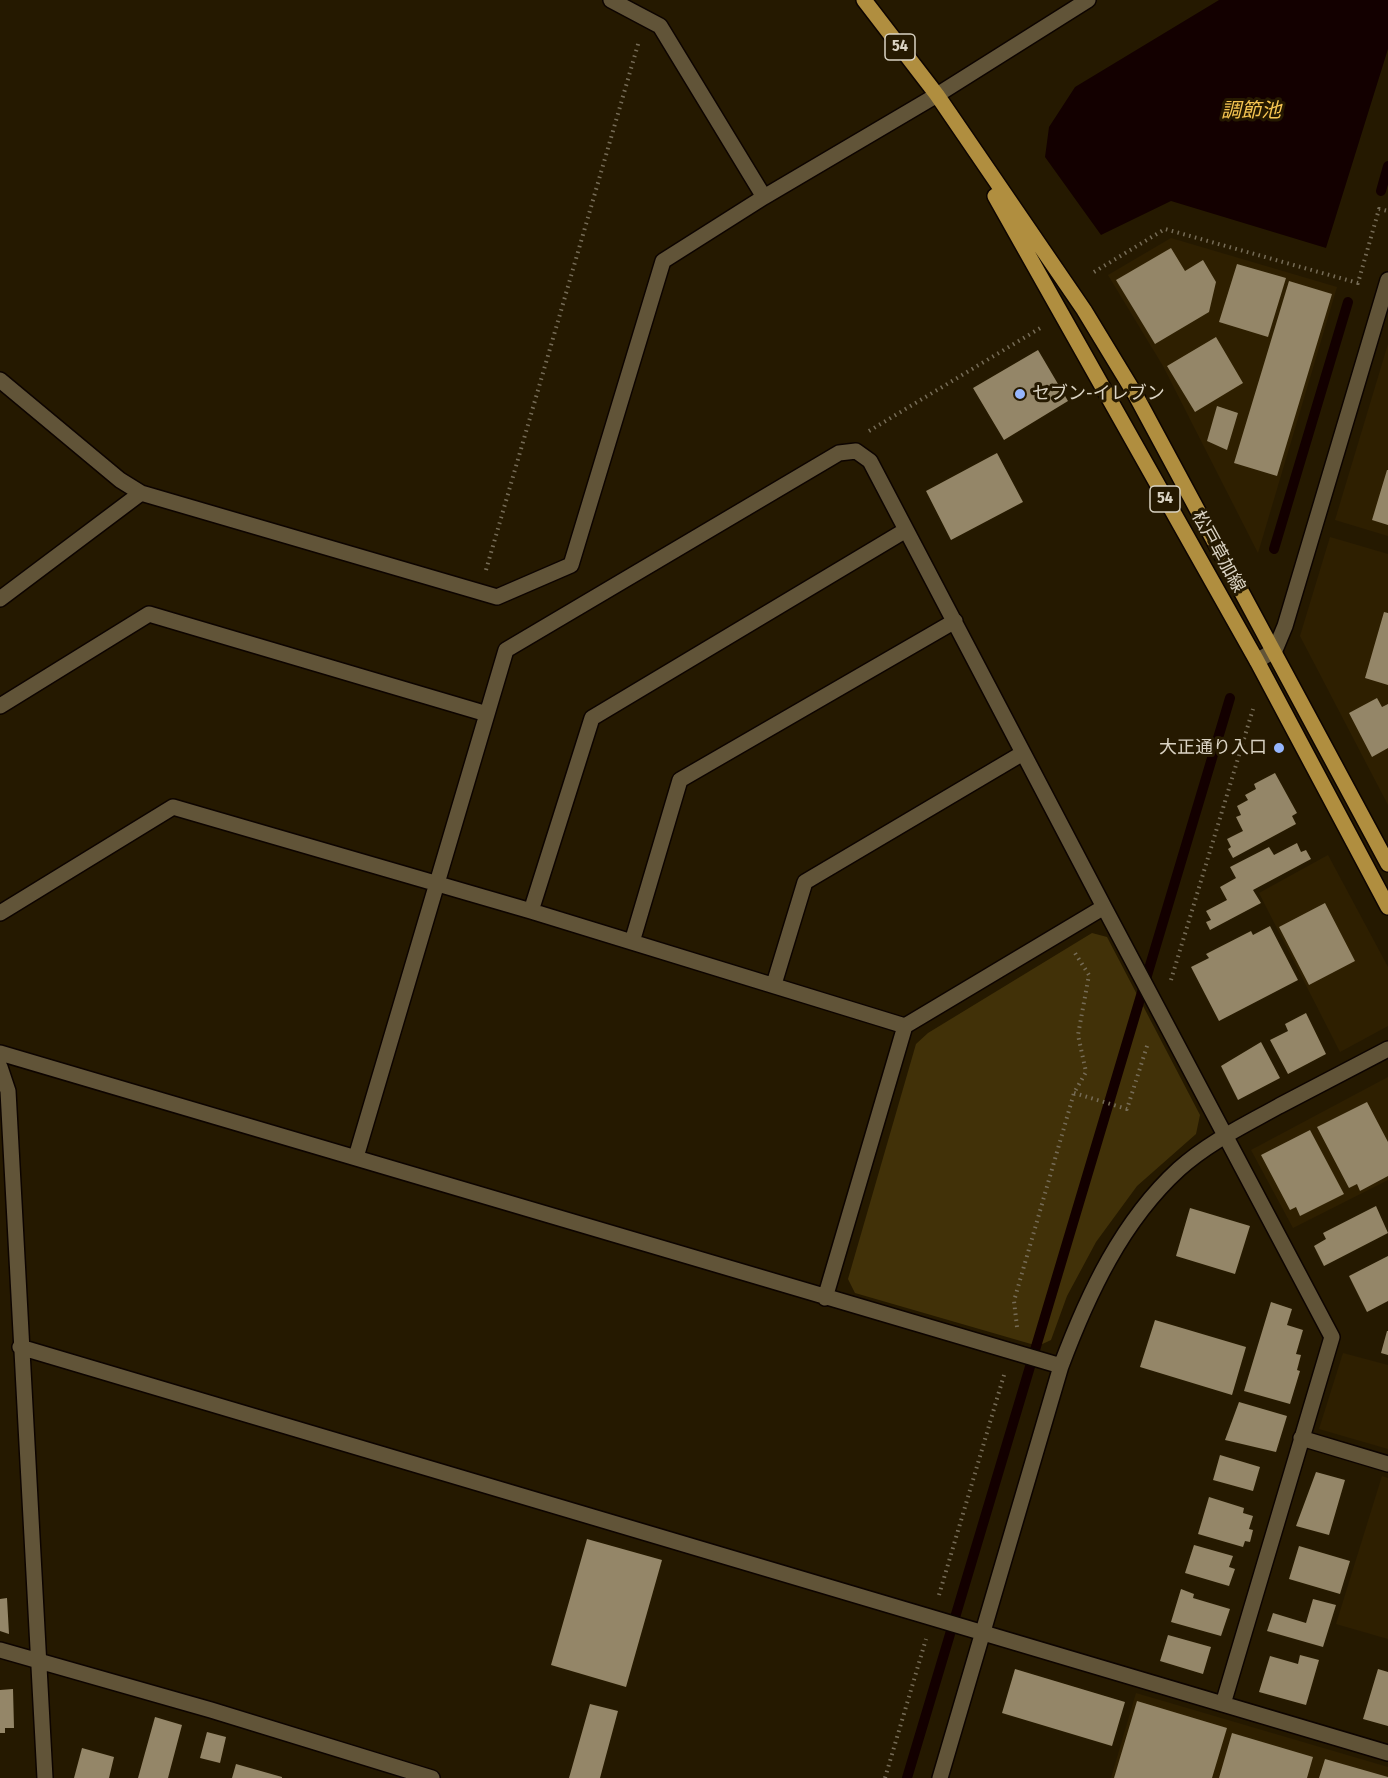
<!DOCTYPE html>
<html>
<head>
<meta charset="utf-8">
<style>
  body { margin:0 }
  canvas { display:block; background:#251900 }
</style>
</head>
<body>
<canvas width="1388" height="1778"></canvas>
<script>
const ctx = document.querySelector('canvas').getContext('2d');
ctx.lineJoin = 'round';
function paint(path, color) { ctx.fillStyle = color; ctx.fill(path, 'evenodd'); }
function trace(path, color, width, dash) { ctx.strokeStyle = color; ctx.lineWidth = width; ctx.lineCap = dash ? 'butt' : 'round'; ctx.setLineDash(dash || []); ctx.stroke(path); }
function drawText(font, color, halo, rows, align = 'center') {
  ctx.font = font + ' "Fira Sans Condensed","Noto Sans JP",sans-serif'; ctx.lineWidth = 6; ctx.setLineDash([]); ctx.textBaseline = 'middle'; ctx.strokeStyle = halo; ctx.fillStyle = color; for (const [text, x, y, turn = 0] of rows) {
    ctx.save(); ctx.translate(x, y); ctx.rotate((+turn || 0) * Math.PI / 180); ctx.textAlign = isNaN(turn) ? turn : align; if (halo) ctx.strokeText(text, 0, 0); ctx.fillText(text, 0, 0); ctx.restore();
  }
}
const built = new Path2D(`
  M1171,238L1337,287L1258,553L1163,366L1108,275Z
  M1388,344V536L1335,520Z
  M1330,537L1388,554V805L1300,636Z
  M1328,855L1388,967V1026L1340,1052L1259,893Z
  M1388,1077V1180L1293,1228L1251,1150Z
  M1343,1353L1388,1365V1449L1319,1429Z
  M1382,1476L1388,1478V1639L1336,1624Z
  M1136,1693L1388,1767V1778H1111Z`);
const green = new Path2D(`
  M1092,933L1107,937L1200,1115L1196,1134L1137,1186L1096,1242L1067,1296L1051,1340L1038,1346L855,1293L848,1279L916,1044L928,1033Z`);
const water = new Path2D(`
  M1219,0H1388V49L1326,248L1171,201L1101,235L1045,157L1049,127L1075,87Z`);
const stream = new Path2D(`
  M1381,191L1388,166
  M1274,549L1348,302
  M907,1778L1230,698`);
const building = new Path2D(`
  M1171,248L1185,271L1203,260L1216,282L1209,312L1155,344L1116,280Z
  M1237,264L1286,278L1268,337L1219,322Z
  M1289,281L1332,294L1277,476L1234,463Z
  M1216,337L1243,383L1195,412L1167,366Z
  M1038,350L1068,401L1004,440L973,388Z
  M1217,406L1238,413L1227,450L1207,441Z
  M997,453L1023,502L951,540L926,491Z
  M1387,470H1388V525L1372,520Z
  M1384,612L1388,613V685L1365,678Z
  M1377,698L1382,707L1388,704V748L1372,757L1349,713Z
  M1275,773L1297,813L1292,816L1296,824L1233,858L1228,849L1231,847L1227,839L1243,831L1236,817L1241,815L1237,806L1248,800L1245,795L1256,789L1254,784Z
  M1297,843L1301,852L1306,850L1311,859L1253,890L1261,903L1210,930L1206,922L1211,920L1206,911L1227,900L1220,887L1236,878L1230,867L1269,847L1274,855Z
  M1325,903L1355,961L1309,985L1279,927Z
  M1270,926L1298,980L1219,1021L1191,967L1209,958L1206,954L1251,931L1253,935Z
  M1306,1013L1326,1054L1288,1074L1270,1040L1288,1031L1285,1024Z
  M1261,1042L1280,1078L1238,1100L1221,1066Z
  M1367,1102L1388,1142V1176L1360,1191L1357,1184L1349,1188L1317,1127Z
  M1310,1130L1344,1194L1300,1216L1296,1207L1290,1210L1261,1155Z
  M1376,1206L1388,1233L1324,1266L1314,1246L1326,1239L1323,1233Z
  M1190,1208L1250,1226L1235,1274L1176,1256Z
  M1388,1256V1301L1367,1312L1349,1276Z
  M1271,1302L1292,1309L1287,1325L1303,1330L1296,1354L1301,1355L1297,1370L1300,1371L1290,1404L1244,1391Z
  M1155,1320L1246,1347L1232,1395L1140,1367Z
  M1387,1331H1388V1355L1381,1353Z
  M1239,1402L1287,1416L1276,1452L1225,1440Z
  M1220,1455L1260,1467L1253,1491L1213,1480Z
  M1316,1472L1345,1480L1329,1535L1296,1526Z
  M1209,1497L1244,1508L1243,1513L1253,1516L1249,1529L1253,1530L1250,1542L1245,1541L1243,1547L1198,1534Z
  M587,1539L662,1560L626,1687L551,1665Z
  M1194,1545L1233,1556L1229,1567L1235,1569L1229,1586L1185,1573Z
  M1299,1546L1350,1561L1340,1594L1289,1579Z
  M1181,1589L1194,1594L1193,1598L1230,1609L1221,1636L1171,1622Z
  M7,1598L9,1634L0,1631V1599Z
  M1313,1599L1336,1605L1323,1647L1267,1631L1273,1613L1306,1623Z
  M1168,1635L1211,1647L1203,1674L1160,1661Z
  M1300,1655L1319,1660L1306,1705L1259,1692L1270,1656L1298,1664Z
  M1015,1669L1125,1702L1112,1746L1002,1713Z
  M1378,1669L1388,1672V1726L1363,1719Z
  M13,1689L14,1728H5V1733H0V1690Z
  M1137,1701L1227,1728L1212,1778H1114Z
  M590,1704L618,1711L600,1778H569Z
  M155,1717L182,1725L168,1778H138Z
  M207,1732L226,1737L220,1763L200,1758Z
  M1232,1733L1313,1757L1307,1778H1219Z
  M82,1748L114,1757L109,1778H74Z
  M1325,1759L1388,1777V1778H1319Z
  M236,1764L282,1777V1778H232Z`);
const path = new Path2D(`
  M1094,272L1165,229L1358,283L1379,209L1388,211
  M869,431L1042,327
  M486,570L639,41
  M1171,980L1253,709
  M1074,1093L1127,1109L1148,1043
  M1017,1327L1014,1301L1074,1093L1086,1072L1078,1035L1089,975L1075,953
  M939,1595L1004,1375
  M885,1778L926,1639`);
const minor = new Path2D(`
  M611,0L660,26L764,197L937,95
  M0,380L120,480L141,493L497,597L571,565L663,261L764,197
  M0,599L141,493
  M1257,661L1275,650L1285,626L1388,280
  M0,706L149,614L487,714
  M1104,907L1332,1337L1223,1704
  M531,911L592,718L906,530
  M0,913L173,807L531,911L905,1026
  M632,942L680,780L955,621
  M774,984L805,882L1023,753
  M0,1053L1061,1366
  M0,1067L8,1091L45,1778
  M356,1157L506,650L839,453L856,451L870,461L1104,907L905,1026L825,1298
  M20,1347L1388,1753
  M1301,1438L1388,1464
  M0,1650L211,1710L432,1778
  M940,1778L1061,1366C1088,1294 1122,1221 1179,1169C1209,1142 1245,1125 1279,1106C1316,1087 1352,1068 1388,1049`);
const tertiary = new Path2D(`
  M937,95L1088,0`);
const primary = new Path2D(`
  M864,0L937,95L1084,310L1135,394L1388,864
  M995,196L1257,661L1388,907`);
const markers = [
  [1020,394,6,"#96b6fd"],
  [1279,748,6,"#96b6fd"]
];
const shields = [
  [900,47,30],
  [1165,499,30]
];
const shieldNames = [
  ["54",900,47],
  ["54",1165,499]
];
const poiNames = [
  ["セブン-イレブン",1032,394],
  ["大正通り入口",1267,748,"right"]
];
const streetNames = [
  ["松戸草加線",1218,552,61]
];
const waterNames = [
  ["調節池",1251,111]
];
paint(built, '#2e1f00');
paint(green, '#413108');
paint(water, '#130000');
trace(stream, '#130000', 10);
paint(building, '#948668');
trace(minor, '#0d0400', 18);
trace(tertiary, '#0d0400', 18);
trace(primary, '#0d0400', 18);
trace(path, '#766c57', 4, [1.5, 4.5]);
trace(minor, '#615438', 15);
trace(tertiary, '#615438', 15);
trace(primary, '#b08e3f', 15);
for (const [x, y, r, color] of markers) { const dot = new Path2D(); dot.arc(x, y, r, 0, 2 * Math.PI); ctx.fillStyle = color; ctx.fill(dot); trace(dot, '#251900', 2); }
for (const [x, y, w] of shields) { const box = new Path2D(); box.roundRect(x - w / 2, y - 13, w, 26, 4.5); ctx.fillStyle = '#251900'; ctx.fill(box); trace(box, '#dad3c3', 1.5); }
drawText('bold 16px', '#dad3c3', null, shieldNames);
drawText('18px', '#dad3c3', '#251900', poiNames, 'left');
drawText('18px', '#dad3c3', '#251900', streetNames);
drawText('italic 20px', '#f6c552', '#251900', waterNames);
</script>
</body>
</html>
